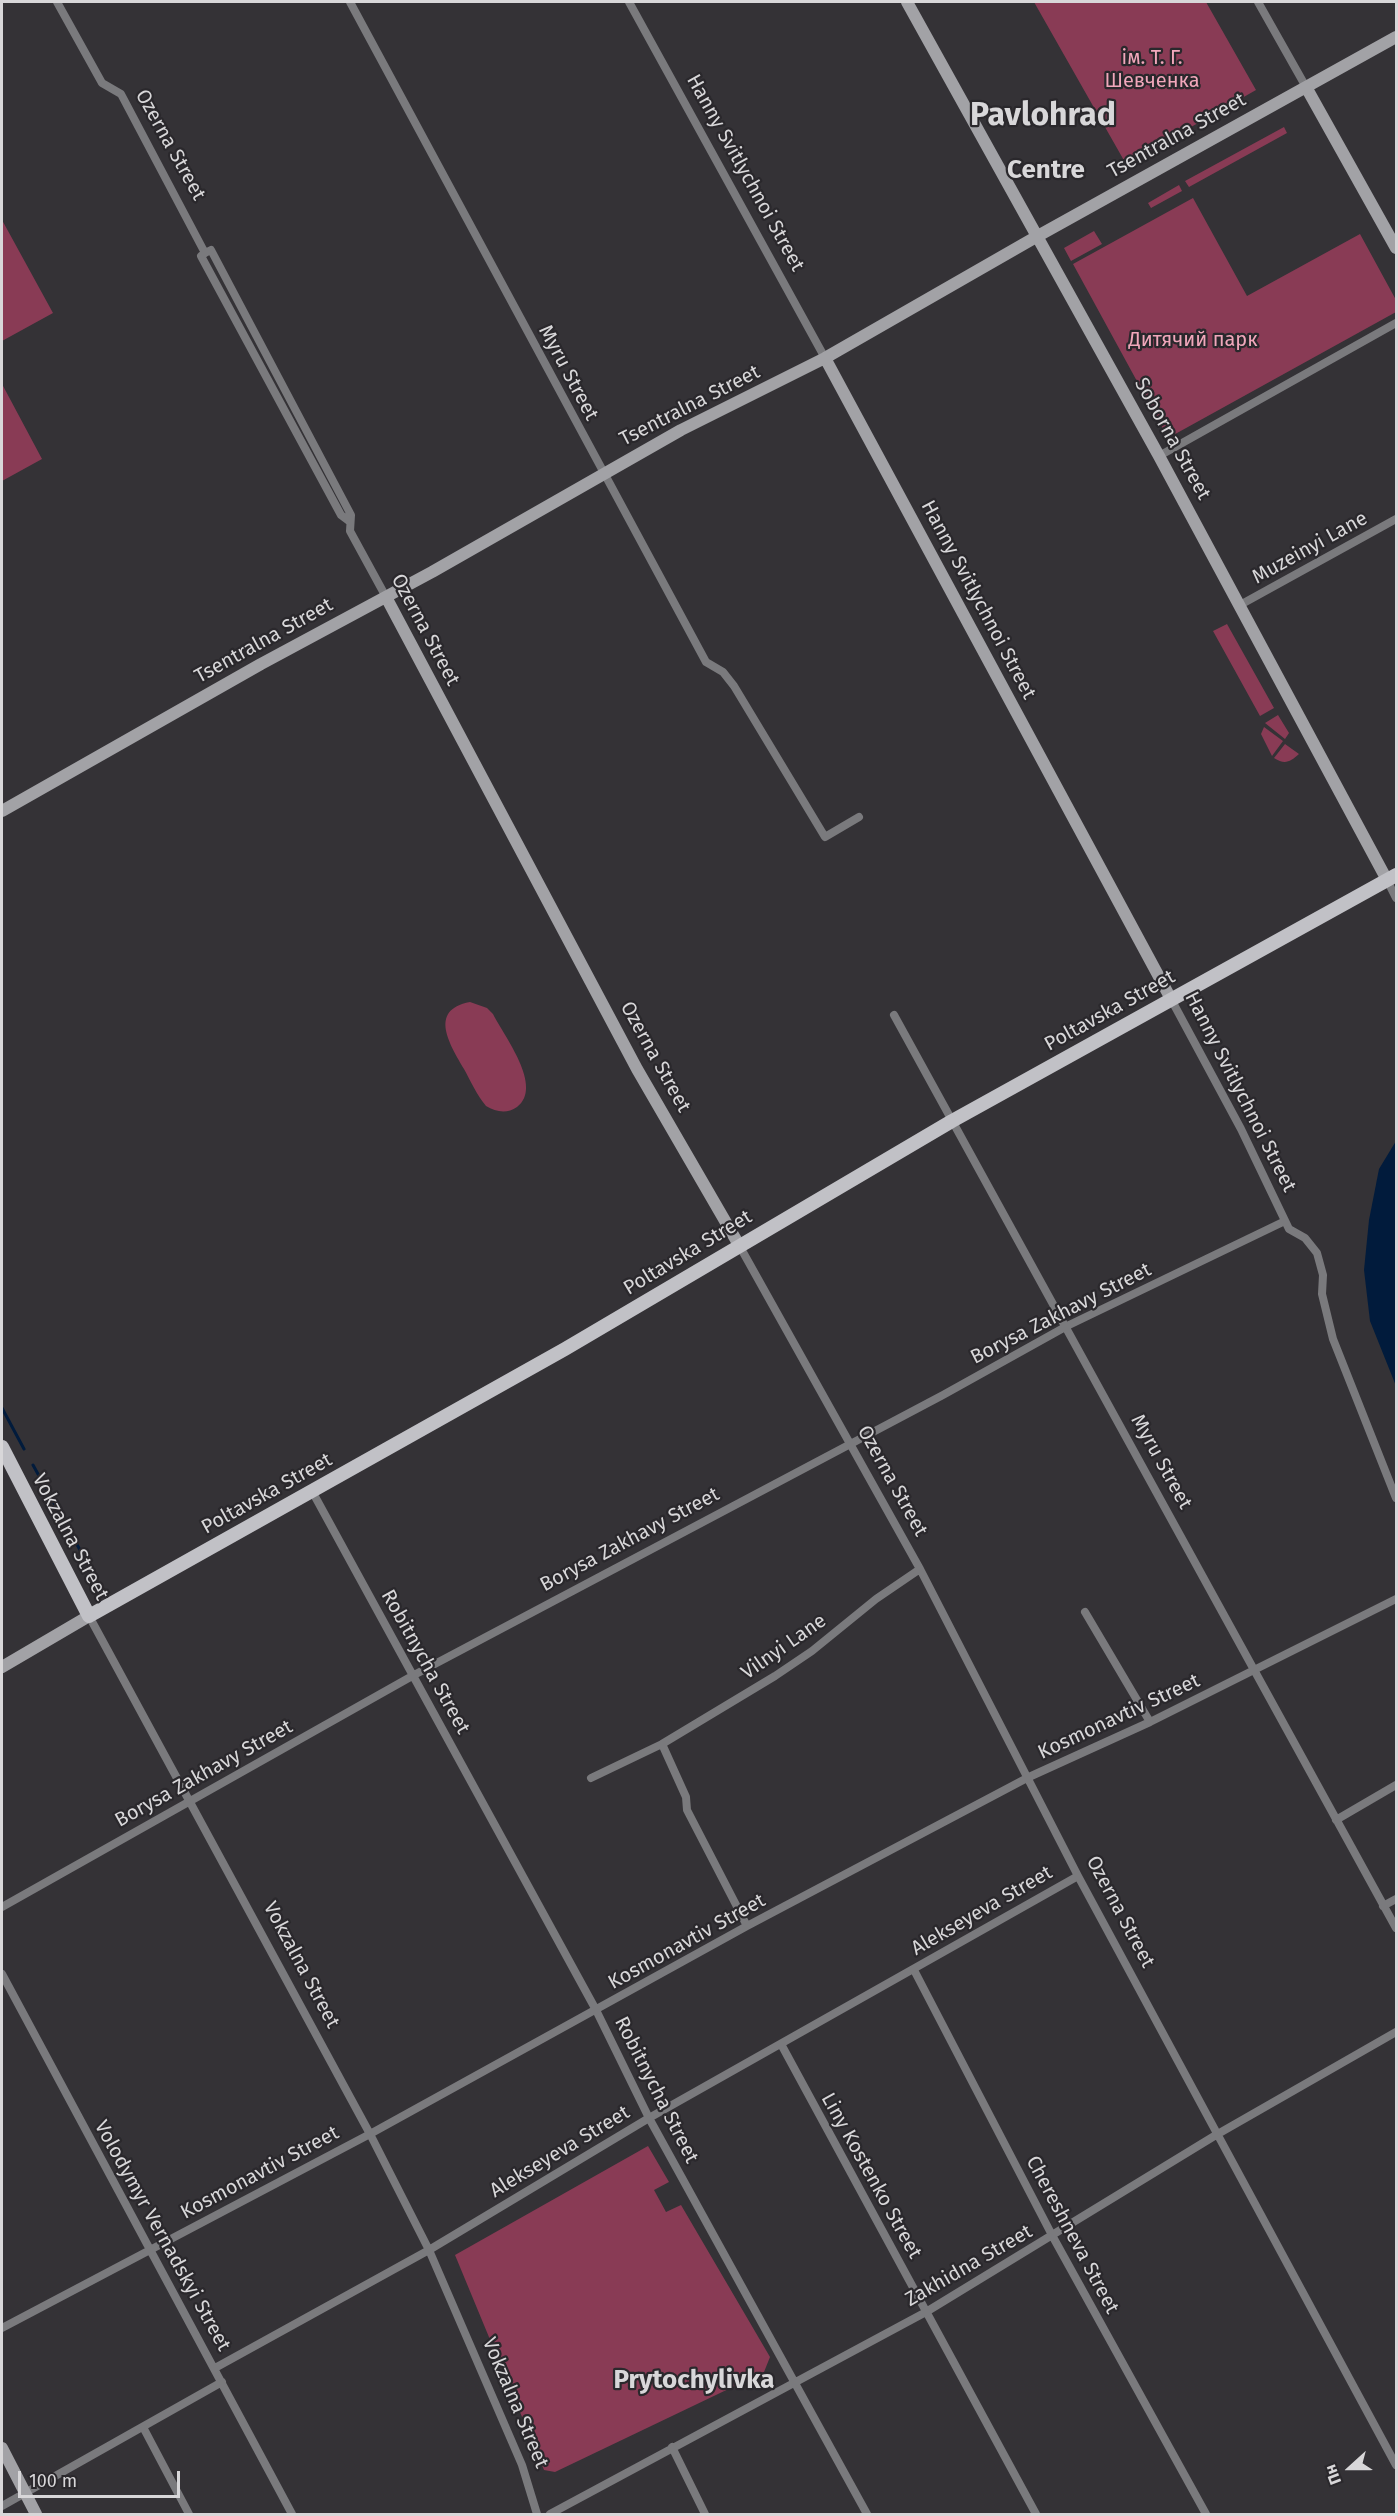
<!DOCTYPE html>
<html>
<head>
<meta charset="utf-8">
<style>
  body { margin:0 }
  #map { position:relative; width:1398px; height:2516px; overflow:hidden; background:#343236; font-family:"Fira Sans",sans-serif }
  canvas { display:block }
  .frame { position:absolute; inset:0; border:3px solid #d8d7d9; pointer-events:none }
  .north { position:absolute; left:1320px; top:2438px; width:60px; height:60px; -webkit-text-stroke:4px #2a282c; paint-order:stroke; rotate:249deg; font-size:16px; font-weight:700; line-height:24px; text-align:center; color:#d8d7d9 }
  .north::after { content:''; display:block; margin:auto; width:21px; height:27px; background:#d8d7d9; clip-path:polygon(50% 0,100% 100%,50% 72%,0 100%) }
  .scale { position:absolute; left:18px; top:2471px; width:162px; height:27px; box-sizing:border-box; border:3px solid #d8d7d9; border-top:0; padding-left:8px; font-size:18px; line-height:21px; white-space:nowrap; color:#d8d7d9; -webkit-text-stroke:4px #2a282c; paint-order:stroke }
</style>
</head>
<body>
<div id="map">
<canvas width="1398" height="2516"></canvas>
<div class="frame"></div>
<div class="north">Пн</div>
<div class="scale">100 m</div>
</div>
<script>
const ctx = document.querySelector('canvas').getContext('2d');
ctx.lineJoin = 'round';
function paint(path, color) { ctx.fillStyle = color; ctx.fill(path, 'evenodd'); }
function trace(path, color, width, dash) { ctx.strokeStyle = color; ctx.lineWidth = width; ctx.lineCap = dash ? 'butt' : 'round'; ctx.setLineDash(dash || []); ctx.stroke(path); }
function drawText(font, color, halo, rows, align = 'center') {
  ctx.font = font + ' "Fira Sans",sans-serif'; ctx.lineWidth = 4.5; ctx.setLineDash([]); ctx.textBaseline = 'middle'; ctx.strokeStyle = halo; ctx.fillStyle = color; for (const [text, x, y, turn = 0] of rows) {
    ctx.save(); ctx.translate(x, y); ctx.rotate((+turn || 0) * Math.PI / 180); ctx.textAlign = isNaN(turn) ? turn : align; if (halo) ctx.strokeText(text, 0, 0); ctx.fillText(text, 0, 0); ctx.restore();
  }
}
const green = new Path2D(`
  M1034,2H1206L1256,90L1126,164Z
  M1284,127L1287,133L1189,187L1185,181Z
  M1179,185L1182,191L1151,208L1148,203Z
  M1193,198L1247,296L1360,234L1396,300V312L1168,438L1073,264Z
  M2,220L53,313L2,341Z
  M1094,231L1102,244L1071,261L1064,248Z
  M2,384L42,459L2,481Z
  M1227,624L1274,708L1260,716L1213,631Z
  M1278,715L1289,733L1285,739L1265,723Z
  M1264,727L1283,741L1272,756L1261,734Z
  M1285,744L1299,754C1290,762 1285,765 1274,758Z
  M470,1002L487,1008L493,1014C504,1036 544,1087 517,1107C507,1114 496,1112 486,1106C477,1095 471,1082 464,1069C451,1046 427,1010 470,1002Z
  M648,2146L669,2182L654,2190L666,2212L681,2205L770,2357L764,2372L555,2472L544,2470L455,2255Z`);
const water = new Path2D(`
  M1396,1141V1386L1370,1321L1364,1270L1369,1220L1379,1169Z`);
const stream = new Path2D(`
  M2,1408L24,1449
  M33,1465L80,1550`);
const street = new Path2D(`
  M57,2L102,83L121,94L205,253
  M350,2L706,662L723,672L734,686L825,837L859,817
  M629,2L825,358
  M1258,2L1306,87
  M205,253L211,250L351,515L350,531L386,597
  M205,253L201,256L341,515L349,521
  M1159,456L1396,323
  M1240,605L1396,519
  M1387,880L1396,898
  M1171,999L1241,1129L1289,1229L1305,1238L1317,1253L1323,1275L1322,1294L1333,1339L1396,1498
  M894,1015L1396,1928
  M739,1245L920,1569L1078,1876L1396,2465
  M312,1491L596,2010L649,2118L867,2514
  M1085,1612L1150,1722
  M89,1616L370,2134L429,2250L522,2465L537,2514
  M662,1744L686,1797L687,1810L747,1926
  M591,1778L662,1744L775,1676L812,1651L876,1599L920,1569
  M1336,1820L1396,1785
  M1383,1906L1396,1899
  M2,1907L414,1675L943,1395L1067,1326L1285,1221
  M914,1970L1053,2237L1206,2514
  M2,1974L292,2514
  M781,2044L1036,2514
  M2,2328L370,2134L747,1926L1029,1777L1150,1722L1396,1599
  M215,2368L429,2250L649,2118L1078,1876
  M143,2427L189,2514
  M672,2447L705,2514
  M2,2506L222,2382
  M550,2514L926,2312L1216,2135L1396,2032`);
const secondary = new Path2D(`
  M907,2L1159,456L1387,880
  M1306,87L1396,248
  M825,358L1171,999
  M386,597L637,1069L739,1245
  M2,811L261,664L432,572L681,430L825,358L1036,237L1396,37
  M2,1667L89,1616
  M2,2448L36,2514`);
const primary = new Path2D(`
  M2,1447L89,1616L565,1349L952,1121L1396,875`);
const parkNames = [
  ["ім. Т. Г.",1152,58],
  ["Шевченка",1152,81],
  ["Дитячий парк",1193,340]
];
const streetNames = [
  ["Tsentralna Street",1177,136,-29],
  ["Ozerna Street",170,145,61],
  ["Hanny Svitlychnoi Street",745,173,61],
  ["Myru Street",568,373,62],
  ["Tsentralna Street",690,406,-27],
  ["Soborna Street",1172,439,61],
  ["Muzeinyi Lane",1310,548,-29],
  ["Hanny Svitlychnoi Street",978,600,62],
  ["Ozerna Street",425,630,62],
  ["Tsentralna Street",264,641,-29],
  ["Poltavska Street",1110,1011,-29],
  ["Ozerna Street",655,1057,61],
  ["Hanny Svitlychnoi Street",1240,1092,63],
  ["Poltavska Street",688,1253,-31],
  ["Borysa Zakhavy Street",1061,1314,-27],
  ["Myru Street",1161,1462,61],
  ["Ozerna Street",892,1481,61],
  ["Poltavska Street",267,1494,-29],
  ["Vokzalna Street",70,1537,62],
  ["Borysa Zakhavy Street",630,1540,-28],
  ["Vilnyi Lane",784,1647,-35],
  ["Robitnycha Street",425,1662,61],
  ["Kosmonavtiv Street",1119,1717,-25],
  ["Borysa Zakhavy Street",204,1774,-29],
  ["Alekseyeva Street",982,1911,-30],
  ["Ozerna Street",1120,1912,62],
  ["Kosmonavtiv Street",687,1942,-29],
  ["Vokzalna Street",301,1965,62],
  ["Robitnycha Street",656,2090,63],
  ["Alekseyeva Street",560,2152,-31],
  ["Kosmonavtiv Street",260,2173,-28],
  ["Liny Kostenko Street",871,2176,61],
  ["Chereshneva Street",1072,2235,62],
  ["Volodymyr Vernadskyi Street",162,2236,61],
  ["Zakhidna Street",969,2266,-30],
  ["Vokzalna Street",515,2403,67]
];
const districtNames = [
  ["Centre",1046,171],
  ["Prytochylivka",694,2381]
];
const townNames = [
  ["Pavlohrad",1043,116]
];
paint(green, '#893b55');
paint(water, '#011b3c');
trace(stream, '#011b3c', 3);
trace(street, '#7a7a7d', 8);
trace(secondary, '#a2a2a6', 12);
trace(primary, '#c1c1c6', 14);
drawText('20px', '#f1a7bb', '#2a282c', parkNames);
drawText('20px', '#d8d7d9', '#2a282c', streetNames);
drawText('bold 26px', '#d8d7d9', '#2a282c', districtNames);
drawText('bold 32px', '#d8d7d9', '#2a282c', townNames);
</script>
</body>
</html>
